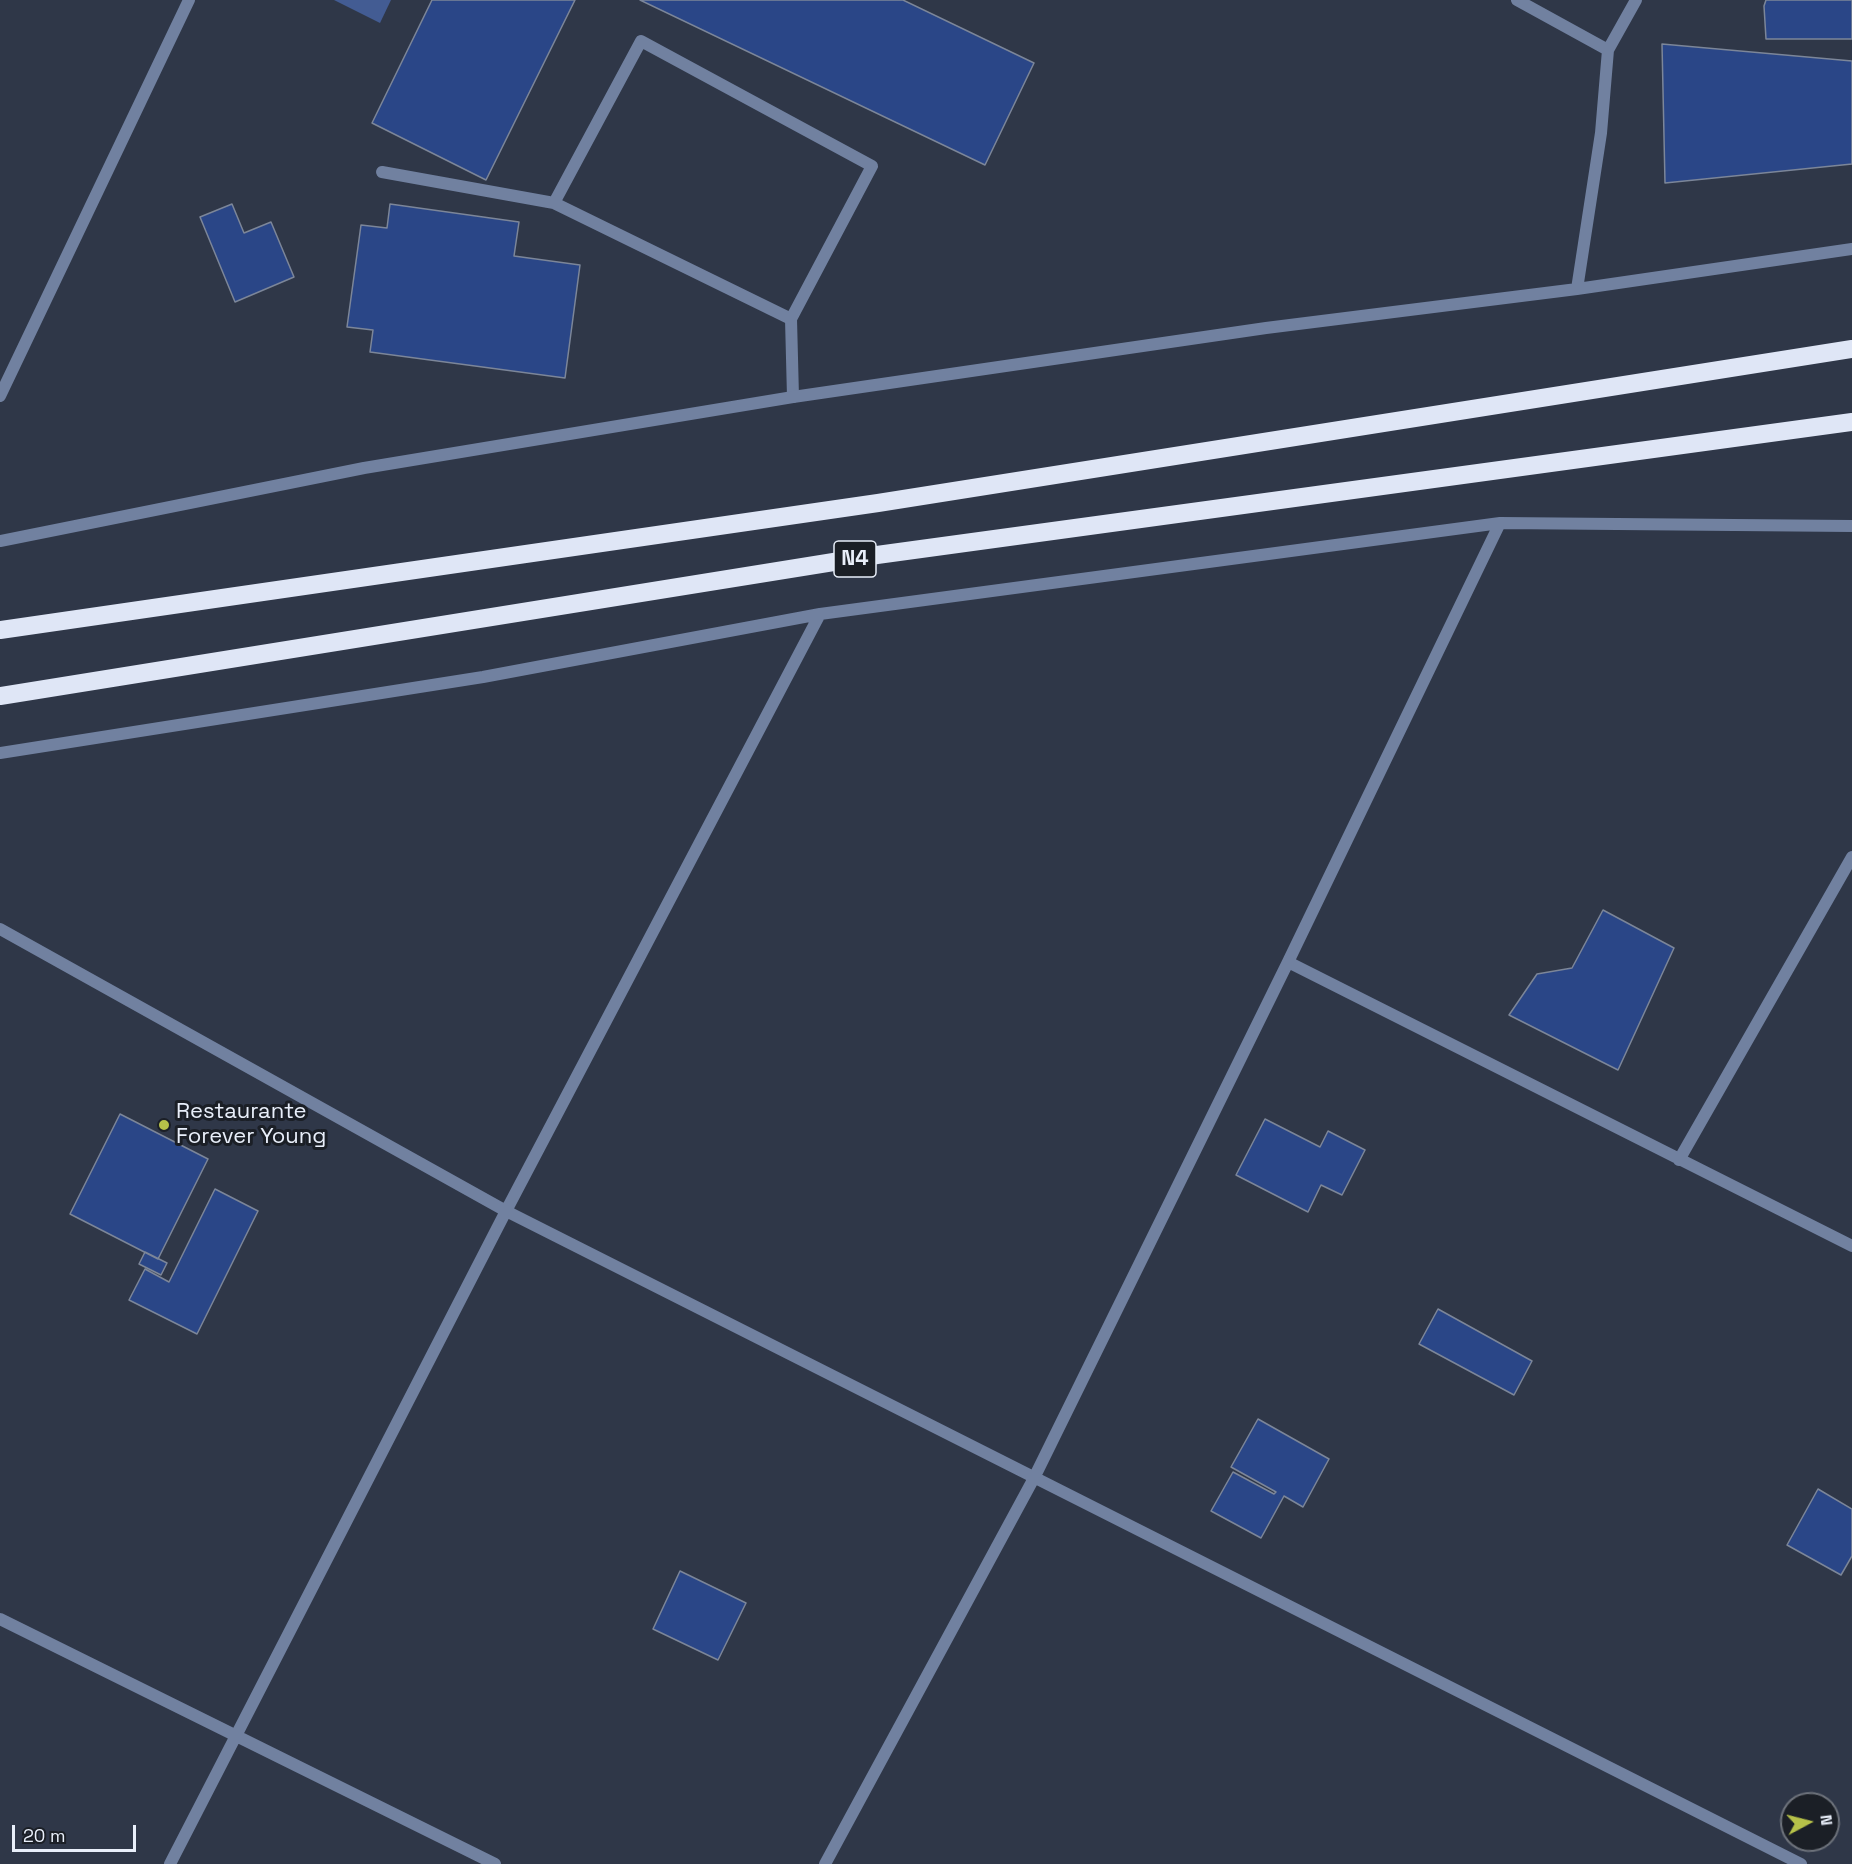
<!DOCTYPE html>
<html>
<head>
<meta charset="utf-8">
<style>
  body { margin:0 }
  #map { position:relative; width:1852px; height:1864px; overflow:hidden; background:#2f3748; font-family:"Space Grotesk",sans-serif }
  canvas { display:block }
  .north { position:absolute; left:1780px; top:1792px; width:60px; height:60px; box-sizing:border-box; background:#1b1f26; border:2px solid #6d727b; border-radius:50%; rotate:83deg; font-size:16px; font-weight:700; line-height:24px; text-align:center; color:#e9effa }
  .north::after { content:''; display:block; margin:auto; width:21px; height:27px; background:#b6c149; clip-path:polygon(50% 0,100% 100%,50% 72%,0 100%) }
  .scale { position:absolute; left:12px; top:1825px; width:124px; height:27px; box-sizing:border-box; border:3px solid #e9effa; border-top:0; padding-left:8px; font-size:18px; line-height:21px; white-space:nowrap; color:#e9effa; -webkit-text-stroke:4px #1b1f26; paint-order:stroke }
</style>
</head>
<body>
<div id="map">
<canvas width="1852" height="1864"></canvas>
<div class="north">N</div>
<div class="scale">20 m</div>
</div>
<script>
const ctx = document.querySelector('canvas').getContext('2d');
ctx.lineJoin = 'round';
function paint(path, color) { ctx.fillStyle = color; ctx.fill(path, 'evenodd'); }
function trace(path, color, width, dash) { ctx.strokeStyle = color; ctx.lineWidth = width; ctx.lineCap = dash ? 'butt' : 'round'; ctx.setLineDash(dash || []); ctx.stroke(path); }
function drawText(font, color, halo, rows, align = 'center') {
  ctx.font = font + ' "Space Grotesk",sans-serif'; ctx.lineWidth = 6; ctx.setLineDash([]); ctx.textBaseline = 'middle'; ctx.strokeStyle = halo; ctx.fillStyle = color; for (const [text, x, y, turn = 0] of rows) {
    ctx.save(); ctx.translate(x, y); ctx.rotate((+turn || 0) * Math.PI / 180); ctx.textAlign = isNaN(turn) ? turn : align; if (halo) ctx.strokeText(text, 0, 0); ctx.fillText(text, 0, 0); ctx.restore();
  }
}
const green = new Path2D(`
  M334,0H391L380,23Z`);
const building = new Path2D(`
  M432,0H575L486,180L372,123Z
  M640,0H903L1034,63L985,165Z
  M1766,0H1852V39H1766L1764,6Z
  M1662,44L1852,61V164L1665,183Z
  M232,204L244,233L271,222L294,277L235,302L200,217Z
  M390,204L519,222L514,256L580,265L565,378L370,352L373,330L347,327L361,225L387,228Z
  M1603,910L1674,948L1618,1070L1509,1015L1537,974L1572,968Z
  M120,1114L208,1159L158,1259L70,1214Z
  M1265,1119L1320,1147L1328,1131L1365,1150L1342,1195L1321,1185L1308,1212L1236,1175Z
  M215,1189L258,1211L197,1334L129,1300L145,1269L169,1282Z
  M145,1252L167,1263L161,1275L139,1264Z
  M1438,1309L1532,1361L1514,1395L1419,1344Z
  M1258,1419L1329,1459L1303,1507L1284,1496L1261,1538L1211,1511L1233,1472L1274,1494L1276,1492L1231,1467Z
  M1818,1489L1852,1509V1556L1841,1575L1787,1545Z
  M680,1571L746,1603L718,1660L653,1629Z`);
const lane = new Path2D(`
  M382,172L554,203L791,319L793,397
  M554,203L641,41L872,166L791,319`);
const street = new Path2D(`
  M1517,0L1608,50
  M1577,289L1601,133L1608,50L1636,0
  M0,396L189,0
  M0,541L364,468L793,397L1266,328L1577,289L1852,249
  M0,753L483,677L820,614L1500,523L1852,526
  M0,929L506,1211L1801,1864
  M1288,962L1852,1246
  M1679,1160L1852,857
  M0,1619L495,1864
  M170,1864L506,1211L820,614
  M825,1864L1034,1478L1288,962L1500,523`);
const highway = new Path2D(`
  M0,630L878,503L1852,349
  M0,696L877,555L1852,422`);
const markers = [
  [164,1125,6,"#b6c149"]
];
const shields = [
  [855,559,42]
];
const shieldNames = [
  ["N4",855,559]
];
const poiNames = [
  ["Restaurante",176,1112],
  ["Forever Young",176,1137]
];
paint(green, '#435c93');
paint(building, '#2a4687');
trace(building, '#7c8699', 1.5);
trace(lane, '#7181a0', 12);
trace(street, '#7181a0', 12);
trace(highway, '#dfe6f6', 18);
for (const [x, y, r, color] of markers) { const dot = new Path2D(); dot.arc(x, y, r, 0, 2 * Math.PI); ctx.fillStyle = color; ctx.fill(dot); trace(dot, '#1b1f26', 2); }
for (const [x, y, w] of shields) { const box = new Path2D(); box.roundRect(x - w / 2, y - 18, w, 36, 4.5); ctx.fillStyle = '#1b1f26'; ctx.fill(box); trace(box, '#e9effa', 1.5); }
drawText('bold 21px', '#e9effa', null, shieldNames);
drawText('22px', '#e9effa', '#1b1f26', poiNames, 'left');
</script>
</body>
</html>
